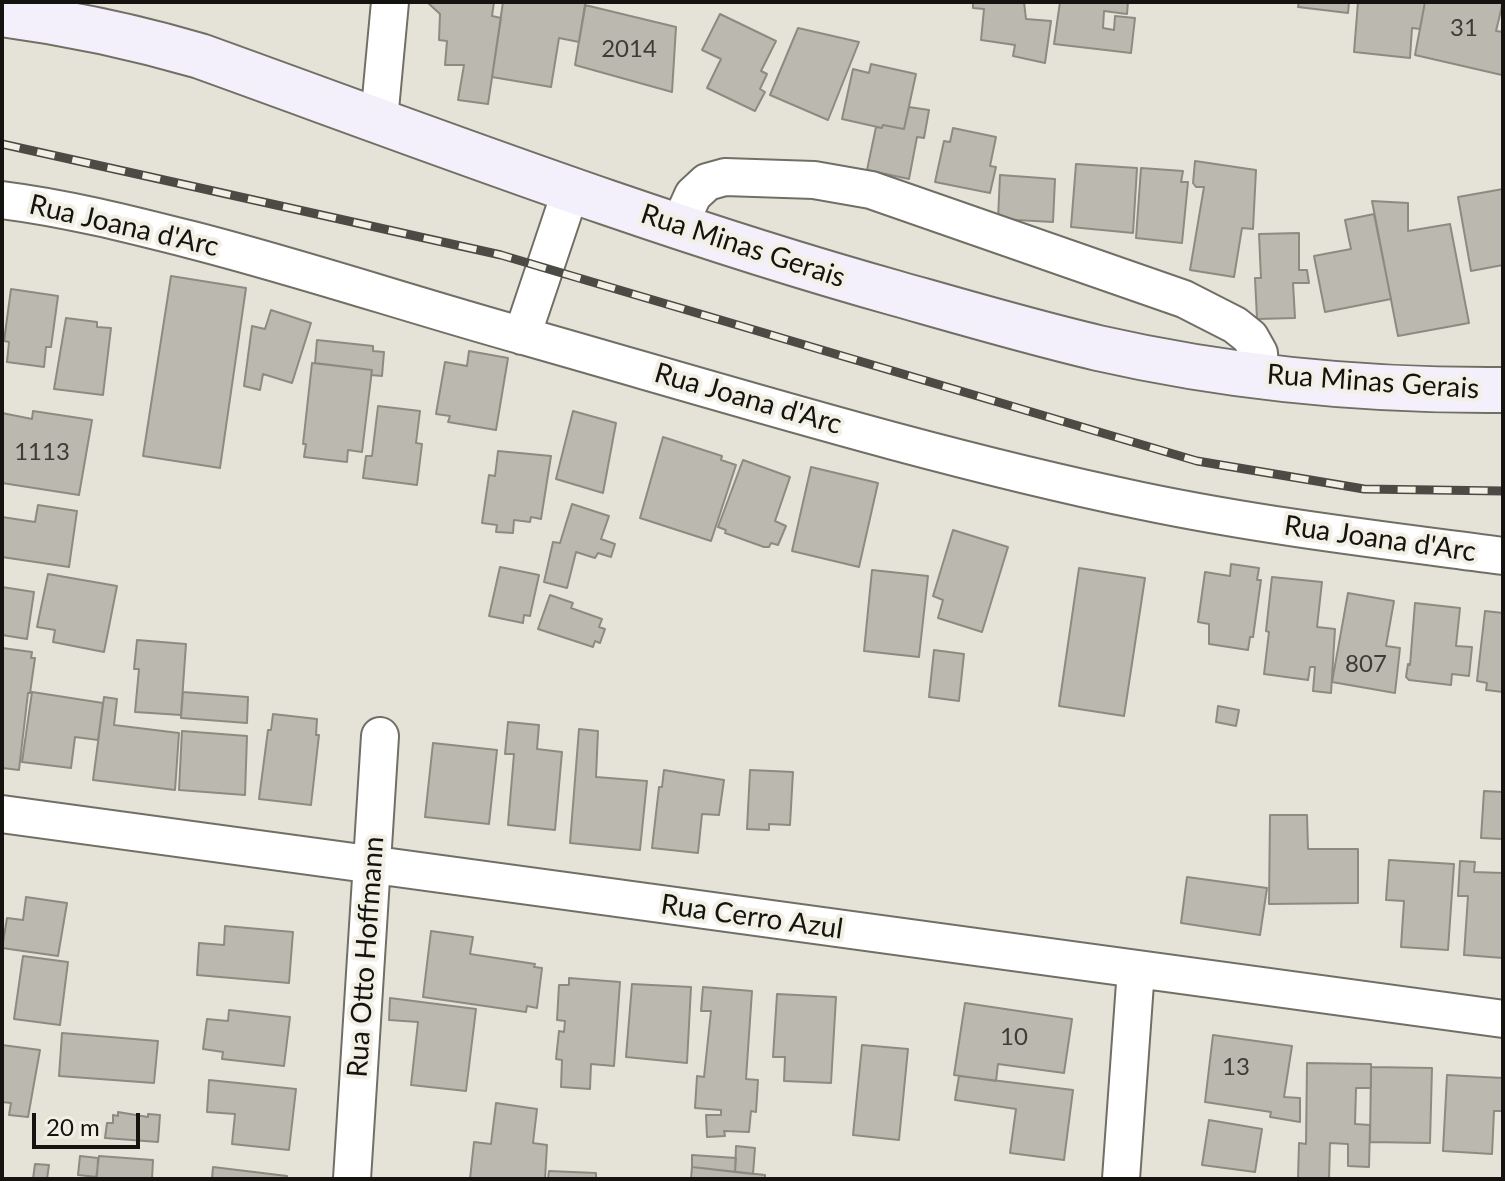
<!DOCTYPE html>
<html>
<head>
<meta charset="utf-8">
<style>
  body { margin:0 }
  #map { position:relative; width:1505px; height:1181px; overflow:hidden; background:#e5e3d8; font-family:Lato,sans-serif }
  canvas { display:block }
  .frame { position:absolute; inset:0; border:4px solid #14130f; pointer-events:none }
  .scale { position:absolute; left:32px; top:1113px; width:108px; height:36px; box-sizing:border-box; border:4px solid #14130f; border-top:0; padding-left:10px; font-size:24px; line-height:28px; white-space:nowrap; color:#14130f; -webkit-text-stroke:6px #f2f0e5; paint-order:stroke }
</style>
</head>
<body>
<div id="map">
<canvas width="1505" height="1181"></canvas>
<div class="frame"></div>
<div class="scale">20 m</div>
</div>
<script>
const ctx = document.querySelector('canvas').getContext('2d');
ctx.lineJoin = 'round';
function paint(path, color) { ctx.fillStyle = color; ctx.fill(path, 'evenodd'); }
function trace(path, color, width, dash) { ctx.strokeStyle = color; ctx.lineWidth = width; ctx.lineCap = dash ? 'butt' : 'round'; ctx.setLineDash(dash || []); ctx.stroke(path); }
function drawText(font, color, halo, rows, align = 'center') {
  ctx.font = font + ' Lato,sans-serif'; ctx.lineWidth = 8; ctx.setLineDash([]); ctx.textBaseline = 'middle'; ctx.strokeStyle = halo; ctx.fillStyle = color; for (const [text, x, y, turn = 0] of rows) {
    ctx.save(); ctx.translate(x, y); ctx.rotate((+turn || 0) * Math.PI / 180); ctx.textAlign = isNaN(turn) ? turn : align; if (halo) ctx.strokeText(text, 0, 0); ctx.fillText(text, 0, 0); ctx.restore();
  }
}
const building = new Path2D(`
  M427,2H494L492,16L501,18L488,104L458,100L464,65H445L447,41L439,40L440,14Z
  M503,2H586L579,42L559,38L551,87L492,77Z
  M973,2H1024L1026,19L1051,21L1045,63L1013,56L1015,45L981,40L984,9L973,8Z
  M1060,2H1128L1127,14L1104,11L1103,28L1114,30L1115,16L1135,18L1131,53L1054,44Z
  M1299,2H1349L1348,13L1298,7Z
  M1358,2H1425L1420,29L1412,28L1410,58L1354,52Z
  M1425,2H1503L1496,31L1503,32L1502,75L1415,55Z
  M585,5L676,27L672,92L575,65Z
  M720,14L776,41L761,71L767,74L760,89L765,92L755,111L707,88L721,59L702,50Z
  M798,28L859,42L828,120L770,95Z
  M871,64L916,74L904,129L883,125L882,128L842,119L853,69L869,73Z
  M909,107L929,110L924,138L917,137L909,179L867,170L876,127L882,128L883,125L904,129Z
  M953,128L996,137L990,166L996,167L990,193L935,182L944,141L950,142Z
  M1195,161L1256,170L1253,229L1242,228L1234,277L1190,270L1204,187H1196L1193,183Z
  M1076,164L1137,168L1133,233L1071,227Z
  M1141,168L1183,171L1181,182H1188L1182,243L1136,238Z
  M1000,175L1055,179L1053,222L998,219Z
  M1503,189V265L1471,271L1458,197Z
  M1372,201L1408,203V231L1450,224L1469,323L1398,336Z
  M1374,214L1391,299L1325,312L1314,256L1351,249L1345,220Z
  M1299,233V270H1307L1309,283H1293L1295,318L1257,319L1255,278H1261L1259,234Z
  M171,276L246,288L220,468L143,456Z
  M11,289L58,296L51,347H46L44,367L7,362L9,342L4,341Z
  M271,310L311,323L292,383L263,374L260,390L244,386L252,326L265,329Z
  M66,318L97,322V327L111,328L103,395L54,389Z
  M317,340L373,346V351L384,352L382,376L371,375L372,370L315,363Z
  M469,351L508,358L496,430L448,422L450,416L436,414L445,362L467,366Z
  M312,363L372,370L362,452L348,450L347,462L304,457L306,444H303Z
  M378,406L420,411L416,443L422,444L417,485L363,478L366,456H372Z
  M33,411L92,420L79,495L2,483V413L32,419Z
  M573,411L616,423L603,493L556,479Z
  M663,437L722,456L721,460L736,465L711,541L640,518Z
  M498,451L551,456L541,519L531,517L530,522L514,520L513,533L496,532L497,525L482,523L489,475L495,476Z
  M743,460L790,477L775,521L786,526L778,545L771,543L769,547H764L725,533L726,530L718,527Z
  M811,467L878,483L859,567L792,551Z
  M572,504L609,516L601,539L615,544L611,557L598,553L595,558L576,552L567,588L544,582L553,542L560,543Z
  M38,505L77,511L69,567L2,557V517L35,522Z
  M953,530L1008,547L982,632L938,618L943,600L933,596Z
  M1231,564L1259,568L1257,580H1261L1253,637H1250L1248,650L1209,644V624L1198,622L1205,572L1230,576Z
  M500,567L539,575L530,616L524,615L523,623L489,616Z
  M1079,568L1145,578L1124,716L1059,706Z
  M872,570L928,576L919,657L864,651Z
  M48,574L117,586L104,652L53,642L55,630L37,627Z
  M1272,577L1322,582L1317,627L1335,629L1331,693L1313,691L1315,667H1310L1308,680L1264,674L1269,632L1266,631Z
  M2,587L34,592L27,639L2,635Z
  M1348,593L1394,601L1386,646L1400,648L1395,693L1332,682Z
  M550,595L573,603L571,608L602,619L599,627L605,629L600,643L595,641L593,647L538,629Z
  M1415,603L1460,608L1456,646L1472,647L1469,676L1452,674L1451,685L1409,680L1406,677L1408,664L1410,665Z
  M1485,611L1503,613V692L1486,690L1487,683L1477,681Z
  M137,640L186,644L181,715L135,712L139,669H134Z
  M2,648L32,652L31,658H35L30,693H28L19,770L2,768Z
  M934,650L964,654L959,701L929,697Z
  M32,692L103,703L98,740L75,737L71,768L22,762Z
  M183,692L248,697L247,723L181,718Z
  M104,697L117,699L114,725L179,733L175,790L93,780Z
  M1218,706L1239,710L1236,726L1216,722Z
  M273,714L317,719L316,735H319L311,805L259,799L268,730H271Z
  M508,722L539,725L537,749L562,752L555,830L508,825L514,754H505Z
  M579,729L598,731L596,777L647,781L640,850L570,843Z
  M182,731L247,736L245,795L179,790Z
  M433,743L497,750L489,824L425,817Z
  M664,770L724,780L719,815L702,814L698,853L652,848L659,787H662Z
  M750,770L793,772L790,825L769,824V830L747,829Z
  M1484,791L1503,792V839L1481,838Z
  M1270,815H1307L1308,849H1358V903L1269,904Z
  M1389,860L1454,864L1448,950L1401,947L1404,901L1386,900Z
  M1460,861L1475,862L1474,872L1503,873V958L1464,955L1468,896H1458Z
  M1187,877L1267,888L1260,935L1181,923Z
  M26,897L67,903L58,956L2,948L7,918L23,920Z
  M225,926L293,932L289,983L197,975L199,943L224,945Z
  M431,931L473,937L470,954L535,964L534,967L542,968L537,1008L527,1006L526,1012L423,997Z
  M23,956L68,962L60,1025L14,1019Z
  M569,978L620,982L614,1066L591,1064L590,1089L561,1087L562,1060L556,1059L559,1031L564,1032L565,1021L557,1020L559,985H569Z
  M632,984L691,987L687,1063L626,1057Z
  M703,987L752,991L746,1079L758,1080L756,1112L751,1111L749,1132L724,1131L725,1136L707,1137L706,1115H721V1110L695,1108L697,1076L704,1077L711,1011H701Z
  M777,994L836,997L831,1083L784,1081L785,1057H773Z
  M390,998L476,1009L466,1091L411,1085L418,1022L389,1020Z
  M965,1003L1072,1019L1064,1073L998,1064L996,1081L954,1075Z
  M229,1010L290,1017L284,1066L222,1059L223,1052L203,1049L207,1019L228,1021Z
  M62,1033L158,1041L154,1083L59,1076Z
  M1213,1035L1292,1046L1284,1097L1300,1098V1122L1270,1117L1271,1112L1205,1102Z
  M2,1045L40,1050L28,1117L9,1115L11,1103L2,1102Z
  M862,1045L908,1049L899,1140L853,1135Z
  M1307,1063L1371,1064V1088H1356L1355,1124L1370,1125L1369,1167L1348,1166V1144L1330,1143L1329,1179H1298L1299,1143L1306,1144Z
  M1371,1067L1432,1068L1430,1143L1370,1142Z
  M1447,1075L1503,1078V1111H1494L1492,1154L1443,1151Z
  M959,1076L1073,1090L1064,1160L1010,1153L1016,1109L955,1100Z
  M209,1080L296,1089L289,1150L232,1144L235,1114L207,1112Z
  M496,1103L537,1109L533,1143L547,1145L545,1179H470L474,1142L491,1144Z
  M118,1112L148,1117V1114L160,1115L158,1142L105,1138L107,1123H113V1115L118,1116Z
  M1209,1120L1262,1129L1255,1172L1202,1165Z
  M736,1146L755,1148L753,1174L735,1172Z
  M692,1155L736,1158L735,1172L692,1167Z
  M80,1156L98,1158L97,1177L78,1175Z
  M99,1156L153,1160L152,1179H96Z
  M35,1164L49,1165L47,1179H33Z
  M213,1167L287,1176V1179H212Z
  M692,1167L765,1175V1179H691Z
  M549,1171L596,1173V1179H548Z`);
const street = new Path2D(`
  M379,120L390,2
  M2,200C66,208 129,224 192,240C305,269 415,306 527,337C731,395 935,458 1142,501C1262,526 1382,540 1503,556
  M678,228L693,195L707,182L725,177L814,180L871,190L1184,299L1235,325L1250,337L1259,353L1260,375
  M522,336L571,190
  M2,814L1503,1019
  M352,1179L380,736
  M1121,1179L1136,969`);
const secondary = new Path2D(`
  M2,14C70,23 135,37 200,56C430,139 659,227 895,293C962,312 1030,332 1098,348C1230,378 1368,391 1503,390`);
const rail = new Path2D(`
  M2,144L501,255L1197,461L1364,489L1503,491`);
const numberNames = [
  ["31",1464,28],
  ["2014",629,49],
  ["1113",42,452],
  ["807",1366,664],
  ["10",1014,1037],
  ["13",1236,1067]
];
const streetNames = [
  ["Rua Joana d'Arc",124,226,13],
  ["Rua Minas Gerais",743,246,18],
  ["Rua Minas Gerais",1373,382,4],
  ["Rua Joana d'Arc",748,399,16],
  ["Rua Joana d'Arc",1380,539,8],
  ["Rua Cerro Azul",752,917,8],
  ["Rua Otto Hoffmann",366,957,-86]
];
paint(building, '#bbb9af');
trace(building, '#8d8b81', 2);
trace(street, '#716f65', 40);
trace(secondary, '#716f65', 48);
trace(street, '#fff', 36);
trace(secondary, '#f4f0fb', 44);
trace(rail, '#4b4a44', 9);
trace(rail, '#f2f0e5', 6, [18]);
drawText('24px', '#3e3c37', null, numberNames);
drawText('28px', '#14130f', '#f2f0e5', streetNames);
</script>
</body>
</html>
